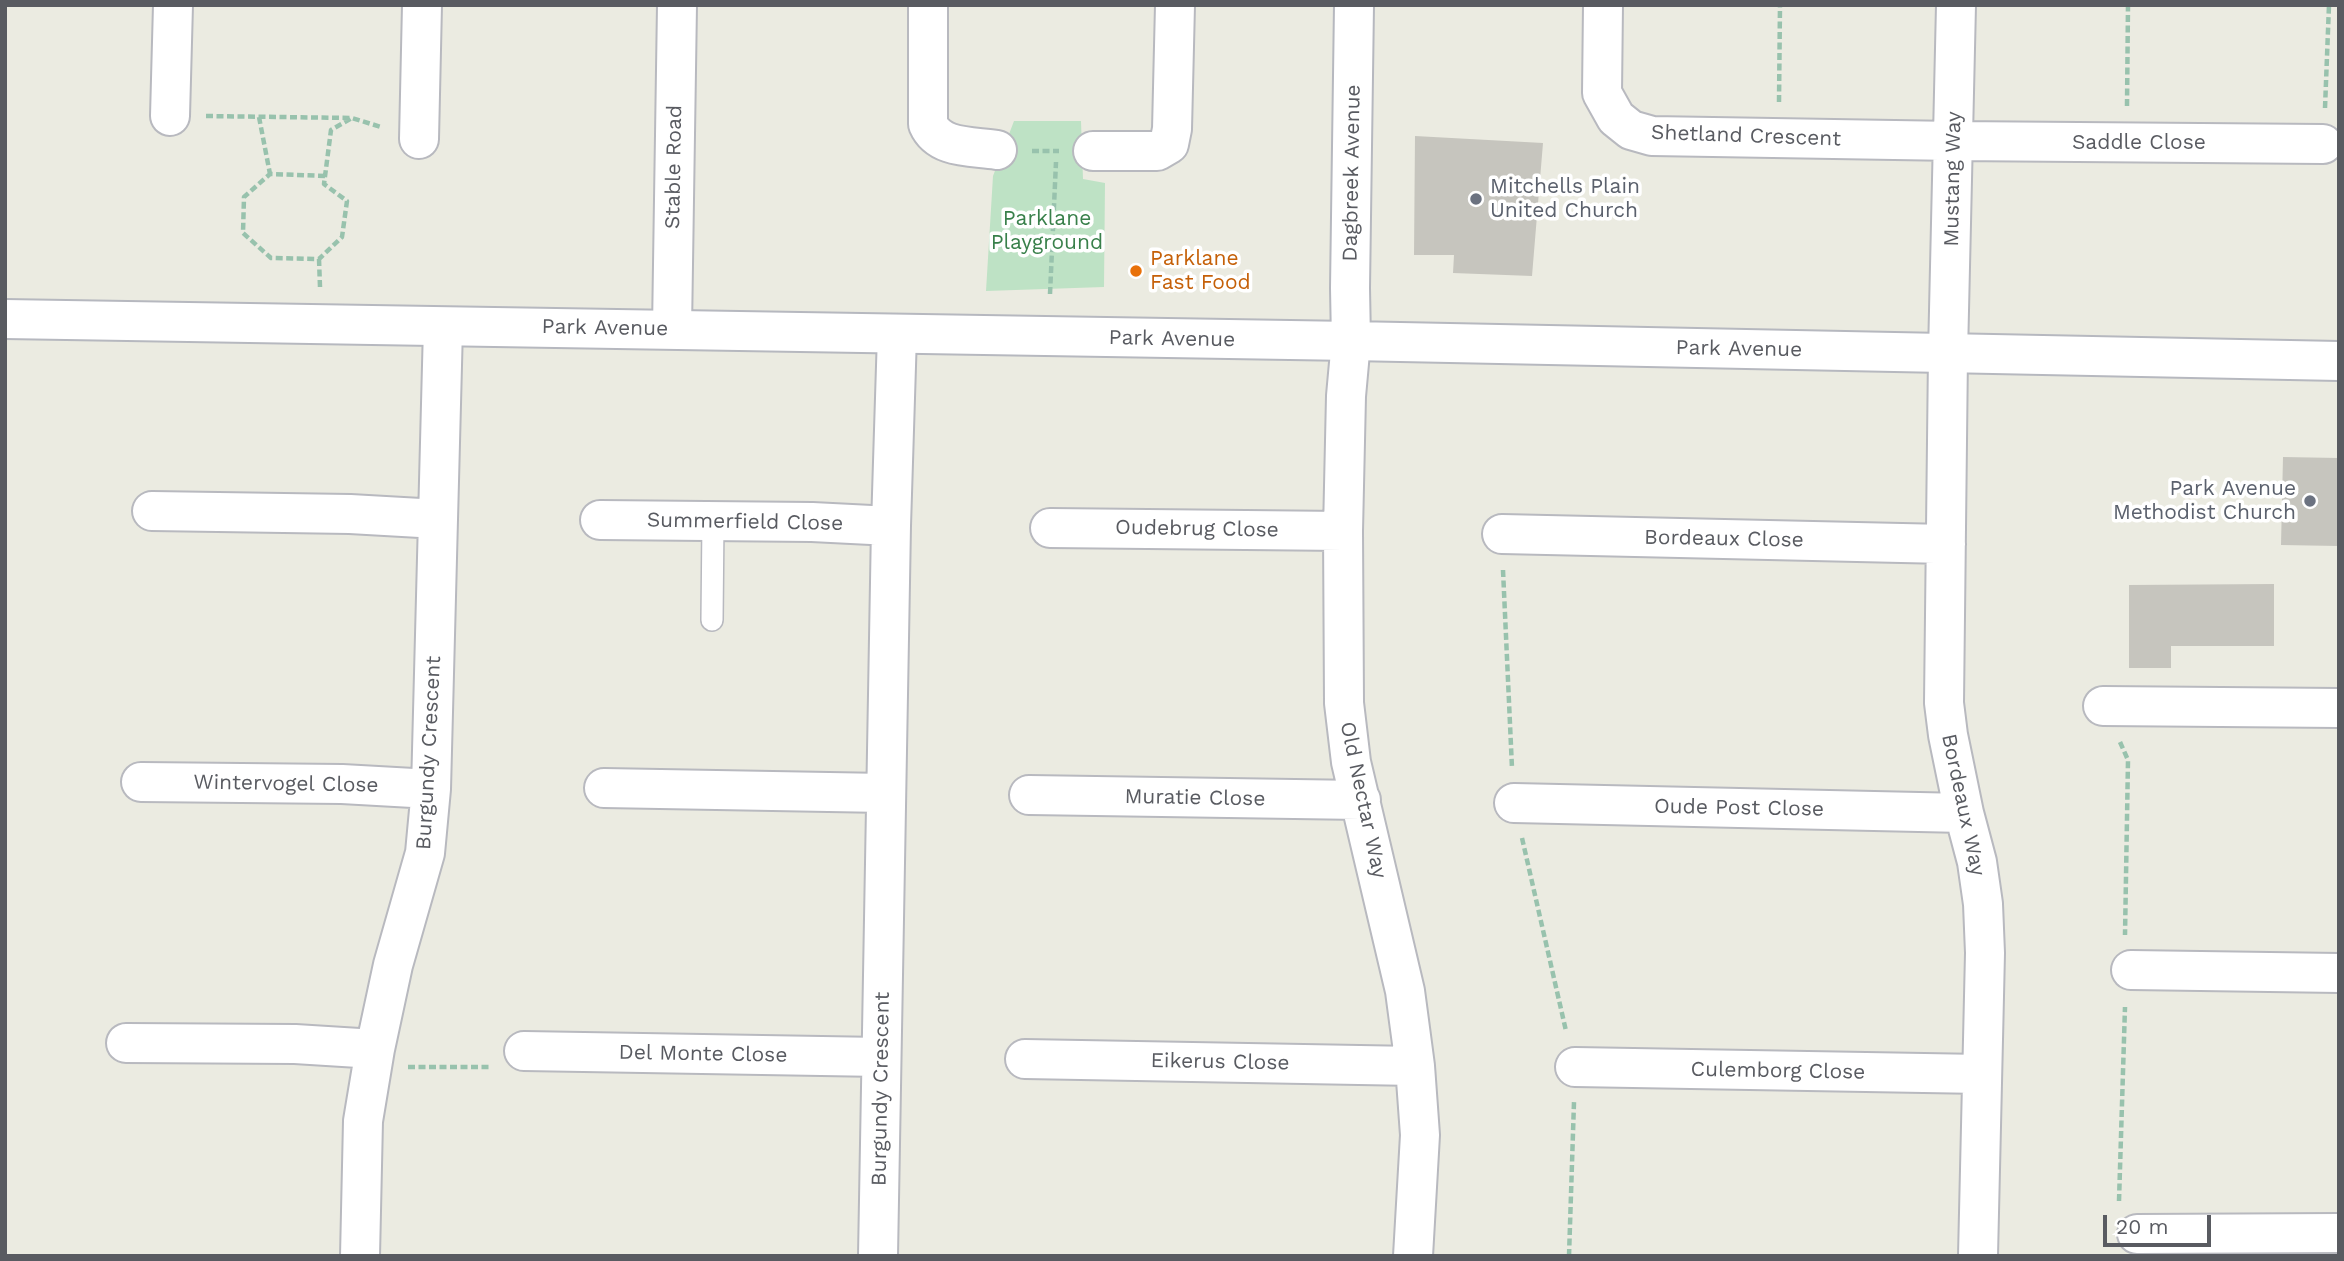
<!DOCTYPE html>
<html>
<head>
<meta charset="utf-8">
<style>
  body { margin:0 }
  #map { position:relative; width:2344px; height:1261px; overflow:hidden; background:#ebebe1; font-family:"Work Sans",sans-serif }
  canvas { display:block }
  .frame { position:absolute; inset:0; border:7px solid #595b61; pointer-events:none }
  .scale { position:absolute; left:2103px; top:1215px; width:108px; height:32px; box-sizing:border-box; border:4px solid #595b61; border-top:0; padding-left:9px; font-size:21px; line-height:24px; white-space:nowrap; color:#595b61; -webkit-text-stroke:5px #fff; paint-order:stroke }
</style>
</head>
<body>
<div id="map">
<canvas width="2344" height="1261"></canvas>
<div class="frame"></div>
<div class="scale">20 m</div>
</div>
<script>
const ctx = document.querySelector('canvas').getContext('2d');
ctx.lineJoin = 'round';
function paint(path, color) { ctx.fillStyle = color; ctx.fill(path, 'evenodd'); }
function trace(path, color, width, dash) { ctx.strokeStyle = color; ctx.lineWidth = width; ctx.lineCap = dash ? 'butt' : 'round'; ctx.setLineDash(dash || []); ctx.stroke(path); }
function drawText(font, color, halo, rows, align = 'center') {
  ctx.font = font + ' "Work Sans",sans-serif'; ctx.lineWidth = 7; ctx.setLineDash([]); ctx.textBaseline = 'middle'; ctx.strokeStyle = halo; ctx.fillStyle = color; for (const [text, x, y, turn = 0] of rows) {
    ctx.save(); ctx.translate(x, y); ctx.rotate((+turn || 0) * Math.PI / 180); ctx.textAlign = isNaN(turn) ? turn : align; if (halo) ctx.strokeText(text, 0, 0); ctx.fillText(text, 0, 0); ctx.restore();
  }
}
const green = new Path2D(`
  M1014,121H1081L1083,179L1105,183L1104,287L986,291L993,176Z`);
const building = new Path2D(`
  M1415,136L1543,143L1532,276L1453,273L1454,255H1414Z
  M2283,457L2339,458V546L2281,545Z
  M2274,584V646H2171V668H2129V585Z`);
const path = new Path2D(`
  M1779,102L1780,5
  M2127,106L2128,5
  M2325,108L2329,5
  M206,116L352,118L381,127
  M259,117L270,174
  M1032,151H1059
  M325,176L270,174L244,197L243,233L271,258L319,259L342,237L347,201L324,184L331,130L352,118
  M319,259L320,287
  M1050,294L1056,162
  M1503,570L1512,768
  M2120,742L2128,760L2125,935
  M1522,838L1566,1031
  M408,1067H490
  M2119,1201L2125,1007
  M1569,1256L1574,1102`);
const lane = new Path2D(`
  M712,620L713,521`);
const street = new Path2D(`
  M928,5V124C939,149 971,146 997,150
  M1603,5L1602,93L1616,118L1631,130L1652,136L1955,141L2323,144
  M1956,5L1948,354L1944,703L1948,735L1964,813L1977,862L1983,904L1985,953L1978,1256
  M170,116L173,5
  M419,139L422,5
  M1093,151H1157L1169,144L1172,129L1175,5
  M672,329L677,5
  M1351,341L1346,396L1343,531L1344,703L1351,762L1405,991L1415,1066L1420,1135L1413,1256
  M152,511L350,514L438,519
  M600,520L812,522L891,526
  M1050,528L1343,531
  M1502,534L1946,544
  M2103,706L2339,708
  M141,782L342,784L431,789
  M604,788L885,793
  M1029,795L1361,800
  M1514,803L1964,813
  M2131,970L2339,973
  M126,1043L295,1044L375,1049
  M524,1051L881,1057
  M1025,1059L1415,1066
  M1575,1067L1982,1074
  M2137,1234L2339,1233
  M360,1256L363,1121L375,1049L393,965L425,853L431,789L443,327
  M878,1256L891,526L897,334`);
const secondary = new Path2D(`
  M5,319L1351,341L2339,361
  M1351,341L1350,288L1354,5`);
const markers = [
  [1476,199,7,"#6b7280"],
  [1136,271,7,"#e8710a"],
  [2310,501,7,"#6b7280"]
];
const streetNames = [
  ["Shetland Crescent",1746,136,2],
  ["Saddle Close",2139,143],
  ["Stable Road",674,167,-89],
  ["Dagbreek Avenue",1352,173,-89],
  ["Mustang Way",1953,179,-89],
  ["Park Avenue",605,328,1],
  ["Park Avenue",1172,339,1],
  ["Park Avenue",1739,349,1],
  ["Summerfield Close",745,522,1],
  ["Oudebrug Close",1197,529,1],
  ["Bordeaux Close",1724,539,1],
  ["Burgundy Crescent",429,753,-87],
  ["Wintervogel Close",286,784,1],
  ["Muratie Close",1195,798,1],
  ["Old Nectar Way",1363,800,78],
  ["Bordeaux Way",1963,805,78],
  ["Oude Post Close",1739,808,1],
  ["Del Monte Close",703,1054,1],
  ["Eikerus Close",1220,1062,1],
  ["Culemborg Close",1778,1071,1],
  ["Burgundy Crescent",881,1089,-89]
];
const worshipNames = [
  ["Mitchells Plain",1490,187],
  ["United Church",1490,211],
  ["Park Avenue",2296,489,"right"],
  ["Methodist Church",2296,513,"right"]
];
const parkNames = [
  ["Parklane",1047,219],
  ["Playground",1047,243]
];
const foodNames = [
  ["Parklane",1150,259],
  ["Fast Food",1150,283]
];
paint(green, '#bee2c5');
paint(building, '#c6c5be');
trace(lane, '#b8b9bf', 24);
trace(street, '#b8b9bf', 42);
trace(secondary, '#b6b8bf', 42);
trace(path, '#98c2ad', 4.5, [7, 3.5]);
trace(lane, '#fff', 21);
trace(street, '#fff', 38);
trace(secondary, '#fff', 38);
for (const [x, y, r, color] of markers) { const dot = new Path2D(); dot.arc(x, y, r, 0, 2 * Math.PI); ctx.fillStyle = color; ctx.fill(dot); trace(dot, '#fff', 2.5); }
drawText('21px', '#595b61', '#fff', streetNames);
drawText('21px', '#5b616d', '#fff', worshipNames, 'left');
drawText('21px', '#39804b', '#fff', parkNames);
drawText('21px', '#c56008', '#fff', foodNames, 'left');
</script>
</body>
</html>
